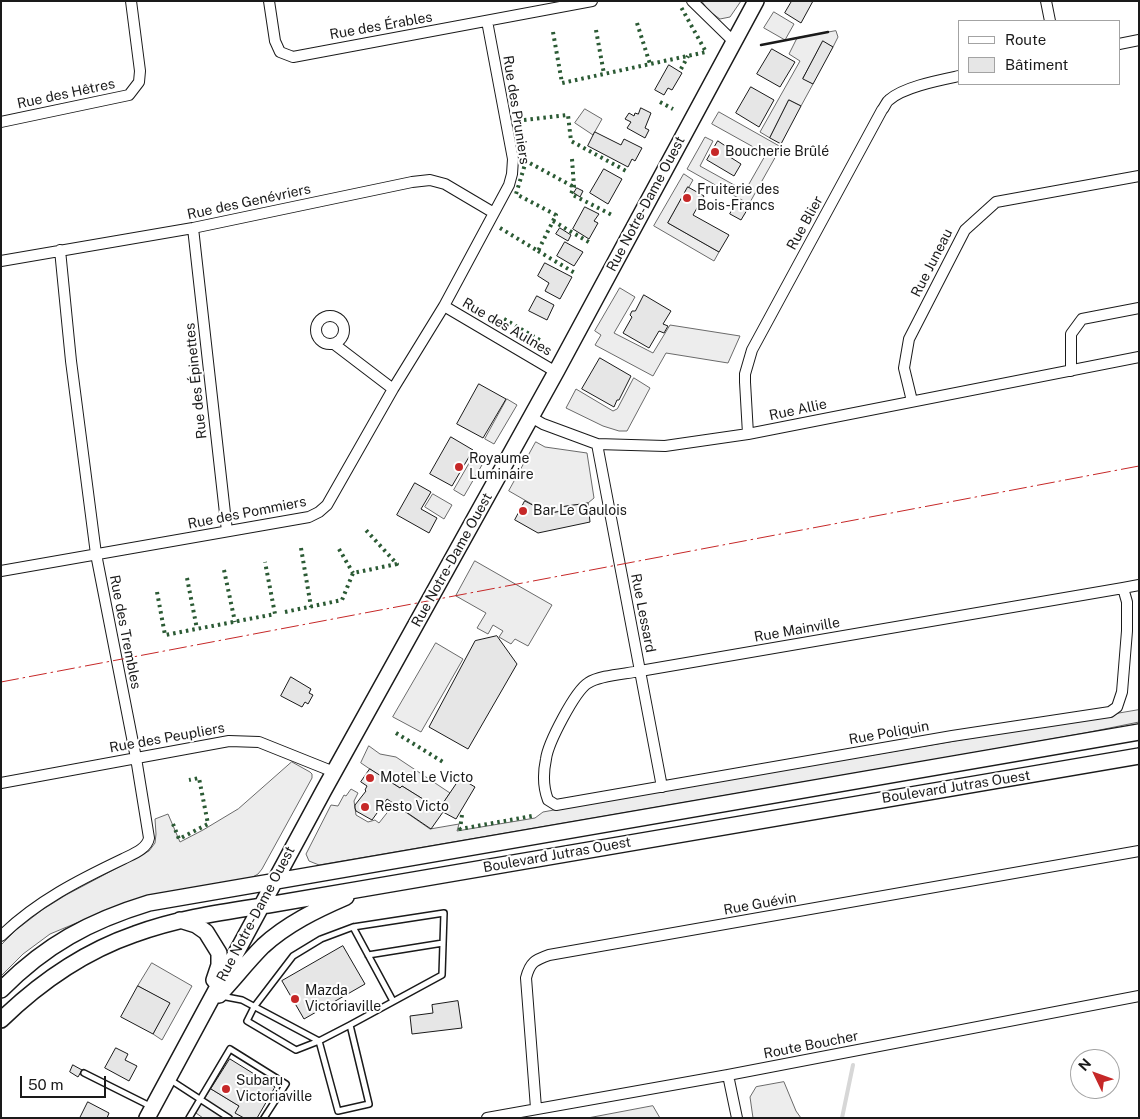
<!DOCTYPE html>
<html>
<head>
<meta charset="utf-8">
<style>
  body { margin:0 }
  #map { position:relative; width:1140px; height:1119px; overflow:hidden; background:#fff; font-family:"Public Sans",sans-serif }
  canvas { display:block }
  .frame { position:absolute; inset:0; border:2px solid #1a1a1a; pointer-events:none }
  .legend { position:absolute; left:958px; top:20px; width:162px; height:65px; box-sizing:border-box; background:#fff; border:1px solid #a3a3a3; margin:0; padding:6px 9px; list-style:none; font-size:15px; color:#1a1a1a }
  .legend li { display:flex; align-items:center; gap:10px; height:25px }
  .legend b { width:25px; border:1px solid #a3a3a3 }
  .north { position:absolute; left:1070px; top:1049px; width:50px; height:50px; box-sizing:border-box; background:#fff; border:1px solid #a3a3a3; border-radius:50%; rotate:312deg; font-size:14px; font-weight:700; line-height:20px; text-align:center; color:#1a1a1a }
  .north::after { content:''; display:block; margin:auto; width:18px; height:22px; background:#c62828; clip-path:polygon(50% 0,100% 100%,50% 72%,0 100%) }
  .scale { position:absolute; left:20px; top:1076px; width:86px; height:22px; box-sizing:border-box; border:2px solid #1a1a1a; border-top:0; padding-left:6px; font-size:15px; line-height:18px; white-space:nowrap; color:#1a1a1a; -webkit-text-stroke:4px #fff; paint-order:stroke }
</style>
</head>
<body>
<div id="map">
<canvas width="1140" height="1119"></canvas>
<div class="frame"></div>
<ul class="legend">
<li><b style="height:6px;background:#fff"></b>Route</li>
<li><b style="height:14px;background:#e6e6e6"></b>Bâtiment</li>
</ul>
<div class="north">N</div>
<div class="scale">50 m</div>
</div>
<script>
const ctx = document.querySelector('canvas').getContext('2d');
ctx.lineJoin = 'round';
function paint(path, color) { ctx.fillStyle = color; ctx.fill(path, 'evenodd'); }
function trace(path, color, width, dash) { ctx.strokeStyle = color; ctx.lineWidth = width; ctx.lineCap = dash ? 'butt' : 'round'; ctx.setLineDash(dash || []); ctx.stroke(path); }
function drawText(font, color, halo, rows, align = 'center') {
  ctx.font = font + ' "Public Sans",sans-serif'; ctx.lineWidth = 4; ctx.setLineDash([]); ctx.textBaseline = 'middle'; ctx.strokeStyle = halo; ctx.fillStyle = color; for (const [text, x, y, turn = 0] of rows) {
    ctx.save(); ctx.translate(x, y); ctx.rotate((+turn || 0) * Math.PI / 180); ctx.textAlign = isNaN(turn) ? turn : align; if (halo) ctx.strokeText(text, 0, 0); ctx.fillText(text, 0, 0); ctx.restore();
  }
}
const built = new Path2D(`
  M702,1H741L730,17L720,19L709,11Z
  M774,12L794,24L785,40L764,28Z
  M836,31L838,37L833,47L823,42L803,78L813,84L801,106L789,100L770,138L760,132L800,61L789,54L797,38Z
  M585,109L602,119L593,135L575,123Z
  M719,112L781,147L749,204L687,169L705,137L713,141L700,166L745,191L766,154L712,124Z
  M684,174L693,180L668,223L719,252L714,261L654,226Z
  M620,288L635,297L614,333L653,353L670,325L740,336L728,363L666,353L653,376L595,345L601,335L595,331Z
  M634,378L650,388L627,431H619L603,426L566,408L576,389L613,411L617,409Z
  M507,399L517,405L494,444L485,439Z
  M536,442L545,447L587,453L594,498L588,503L561,507V511L542,515L540,513L542,510L509,491Z
  M476,452L486,458L464,496L454,490Z
  M433,494L452,505L444,519L425,507Z
  M475,561L552,605L528,646L515,639L511,644L499,637L503,631L493,625L488,634L477,628L486,613L456,596Z
  M436,643L463,659L421,732L393,717Z
  M1139,710V722L1085,733L949,757L319,865L309,861L306,854L331,805L338,806L344,795L346,796L351,789L358,793L354,801L356,815L368,822L375,820L379,823L394,804L430,829L459,824L457,831L535,818L543,812L608,800Z
  M369,746L380,754L396,757L450,793L439,809L402,786L400,788L387,779L386,780L361,763Z
  M292,762L310,772L312,774V778L262,869L258,874L251,878L98,914L50,934L23,954L1,976V945L16,930L42,910L66,895L149,851L155,843L156,834L155,819L168,814L180,842L203,830L238,809Z
  M152,963L192,986L162,1040L153,1034L169,1003L138,986Z
  M784,1082L796,1111L801,1118H753L750,1097L756,1087Z
  M211,1089L239,1106L244,1118H203L196,1113Z
  M653,1106L660,1118H588Z`);
const stream = new Path2D(`
  M842,1118L853,1065`);
const building = new Path2D(`
  M792,1H813L801,23L785,13Z
  M823,41L833,47L813,84L803,79Z
  M772,49L795,62L780,87L757,74Z
  M669,65L682,73L672,90L668,88L664,95L655,90Z
  M751,87L774,100L759,127L736,113Z
  M789,100L801,106L781,144L770,138Z
  M641,108L651,113L645,128L649,130L645,138L627,128L631,122L625,119L629,113L634,116L635,113L638,114Z
  M595,132L621,145L624,139L642,148L635,161L632,159L628,167L588,146Z
  M718,141L733,151L730,157L741,164L734,176L707,160Z
  M604,169L622,179L608,204L590,193Z
  M688,187L704,196L693,215L729,235L719,252L668,223Z
  M577,188L583,191L580,197L574,193Z
  M736,204L747,210L741,220L730,214Z
  M585,207L599,214L594,221L598,223L589,239L573,229Z
  M560,228L571,235L568,241L556,234Z
  M565,242L583,252L574,266L557,256Z
  M545,263L572,277L560,299L545,291L549,283L538,276Z
  M644,295L671,311L663,324L668,326L664,333L659,331L649,348L623,333L632,317L630,315L632,311H635Z
  M537,296L554,305L547,320L529,311Z
  M600,358L631,376L619,400H617L614,407L582,389Z
  M479,384L506,399L483,438L457,424Z
  M451,437L473,450L452,486L430,474Z
  M415,483L431,492L421,509L437,518L429,533L397,515Z
  M525,501L542,510L540,513L542,515L561,511L560,507L588,503L590,522L538,533L515,520Z
  M497,636L517,664L468,749L429,727L475,641Z
  M291,677L311,689L309,693L313,695L308,704L305,702L302,707L281,696Z
  M370,769L400,788L402,786L439,809L460,778L475,787L456,819L443,812L431,829L387,799L372,820L356,811L355,808V805L366,791L365,790L367,786L361,782Z
  M343,946L365,984L304,1019L282,981Z
  M138,986L170,1003L153,1034L121,1017Z
  M458,1001L462,1028L412,1034L410,1016L433,1013L432,1005Z
  M116,1048L128,1054L125,1060L137,1066L129,1081L105,1068Z
  M230,1059L275,1087L257,1118H244L235,1113L239,1106L211,1089Z
  M73,1065L82,1070L78,1077L70,1072Z
  M88,1102L109,1113L107,1118H80Z`);
const lane = new Path2D(`
  M353,927L393,1001
  M368,955L443,943
  M221,996L242,1000L319,1041L338,1111L369,1104L350,1025L442,975L444,913L353,927L321,939L293,956L254,1007L247,1021L296,1050L319,1041L350,1025
  M84,1073L152,1107
  M169,1079L229,1118
  M189,1118L230,1049L286,1084L264,1118`);
const street = new Path2D(`
  M269,1L275,41L280,52L293,57L592,1
  M692,1L734,42
  M1046,1L1050,21
  M1119,44L1139,40
  M1,122L129,95L139,82L140,71L131,1
  M193,228L227,531
  M1,261L193,228L412,182L430,180L445,184L494,213
  M444,306L556,372
  M316 330a14 14 0 1 1 28 0a14 14 0 1 1-28 0Z
  M334,344L393,389
  M1071,371V334L1082,319L1139,308
  M912,401L904,368L909,339L965,230L996,202L1139,176
  M531,417L543,424L597,444L665,446L748,434L1139,357
  M748,434L745,382V374L752,350L882,110C885,107 886,102 889,100C903,87 940,80 959,76
  M597,444L662,787
  M1,571L309,517L319,512L327,505L393,389L444,306L509,185L512,174L513,159L487,21
  M1123,588L1127,602V631L1122,692L1117,707L1110,712L952,736L556,805L548,800C543,787 543,773 546,759C548,743 575,691 588,683C600,675 626,674 640,671L1123,588L1139,585
  M1,783L229,741L259,742L334,772
  M1,936C37,901 79,880 123,859C133,854 147,849 149,838L136,758L96,554L71,361L60,250
  M728,1075L737,1118
  M536,1108L526,978C530,962 535,960 549,955L1139,851
  M487,1118L728,1075L1139,996`);
const secondary = new Path2D(`
  M180,920L196,925L206,932L219,953V965L214,980
  M1,990C45,945 90,921 149,903L1139,732
  M219,995C234,979 248,961 263,946C287,924 316,910 346,897
  M1,1020C40,982 83,952 135,934C178,918 223,912 268,905C326,895 385,885 443,875C675,834 907,795 1139,756
  M147,1118L324,790L556,372L756,1`);
const hedge = new Path2D(`
  M637,23L650,64
  M596,30L604,74
  M553,32L562,83L706,52L681,7
  M681,69L688,56
  M660,102L673,109
  M524,120L568,115L571,141L628,172
  M572,159L574,187L571,194L614,216
  M553,221L592,244
  M500,228L538,251L556,215L516,194L526,161L574,187
  M538,251L575,273
  M504,319L543,342
  M301,548L311,607
  M339,549L353,573
  M224,570L235,622
  M187,578L197,629
  M157,592L165,635L275,614L265,562
  M285,612L342,600L353,573L397,564L364,528
  M396,733L443,762
  M462,815L460,829L532,816
  M173,824L179,839L208,824L199,778L189,780`);
const wall = new Path2D(`
  M761,45L828,32`);
const power = new Path2D(`
  M1,682L1139,466`);
const markers = [
  [715,152,5,"#c62828"],
  [687,198,5,"#c62828"],
  [459,467,5,"#c62828"],
  [523,511,5,"#c62828"],
  [370,778,5,"#c62828"],
  [365,807,5,"#c62828"],
  [295,999,5,"#c62828"],
  [226,1089,5,"#c62828"]
];
const streetNames = [
  ["Rue des Érables",381,26,-10],
  ["Rue des Hêtres",66,94,-12],
  ["Rue des Pruniers",516,110,81],
  ["Rue des Genévriers",249,202,-12],
  ["Rue Notre-Dame Ouest",646,204,-62],
  ["Rue Blier",805,223,-61],
  ["Rue Juneau",932,263,-63],
  ["Rue des Aulnes",507,327,30],
  ["Rue des Épinettes",196,381,-96],
  ["Rue Allie",798,410,-12],
  ["Rue des Pommiers",247,513,-11],
  ["Rue Notre-Dame Ouest",452,560,-61],
  ["Rue Lessard",643,613,79],
  ["Rue Mainville",797,630,-10],
  ["Rue des Trembles",125,632,79],
  ["Rue Poliquin",889,733,-10],
  ["Rue des Peupliers",167,738,-10],
  ["Boulevard Jutras Ouest",956,787,-9],
  ["Boulevard Jutras Ouest",557,855,-10],
  ["Rue Guévin",760,904,-10],
  ["Rue Notre-Dame Ouest",256,914,-62],
  ["Route Boucher",811,1045,-11]
];
const poiNames = [
  ["Boucherie Brûlé",725,152],
  ["Fruiterie des",697,190],
  ["Bois-Francs",697,206],
  ["Royaume",469,459],
  ["Luminaire",469,475],
  ["Bar Le Gaulois",533,511],
  ["Motel Le Victo",380,778],
  ["Resto Victo",375,807],
  ["Mazda",305,991],
  ["Victoriaville",305,1007],
  ["Subaru",236,1081],
  ["Victoriaville",236,1097]
];
paint(built, '#ededed');
trace(built, '#6a6a6a', 1);
trace(stream, '#d7d7d7', 4);
paint(building, '#e6e6e6');
trace(building, '#1a1a1a', 1);
trace(lane, '#1a1a1a', 8);
trace(street, '#1a1a1a', 12);
trace(secondary, '#1a1a1a', 18);
trace(lane, '#fff', 5);
trace(street, '#fff', 10);
trace(secondary, '#fff', 15);
trace(hedge, '#2b5a34', 4, [2.5, 4]);
trace(wall, '#1a1a1a', 2.5);
trace(power, '#c62828', 1, [18, 4, 2.5, 4]);
for (const [x, y, r, color] of markers) { const dot = new Path2D(); dot.arc(x, y, r, 0, 2 * Math.PI); ctx.fillStyle = color; ctx.fill(dot); trace(dot, '#fff', 2); }
drawText('14px', '#1a1a1a', '#fff', streetNames);
drawText('14px', '#1a1a1a', '#fff', poiNames, 'left');
</script>
</body>
</html>
